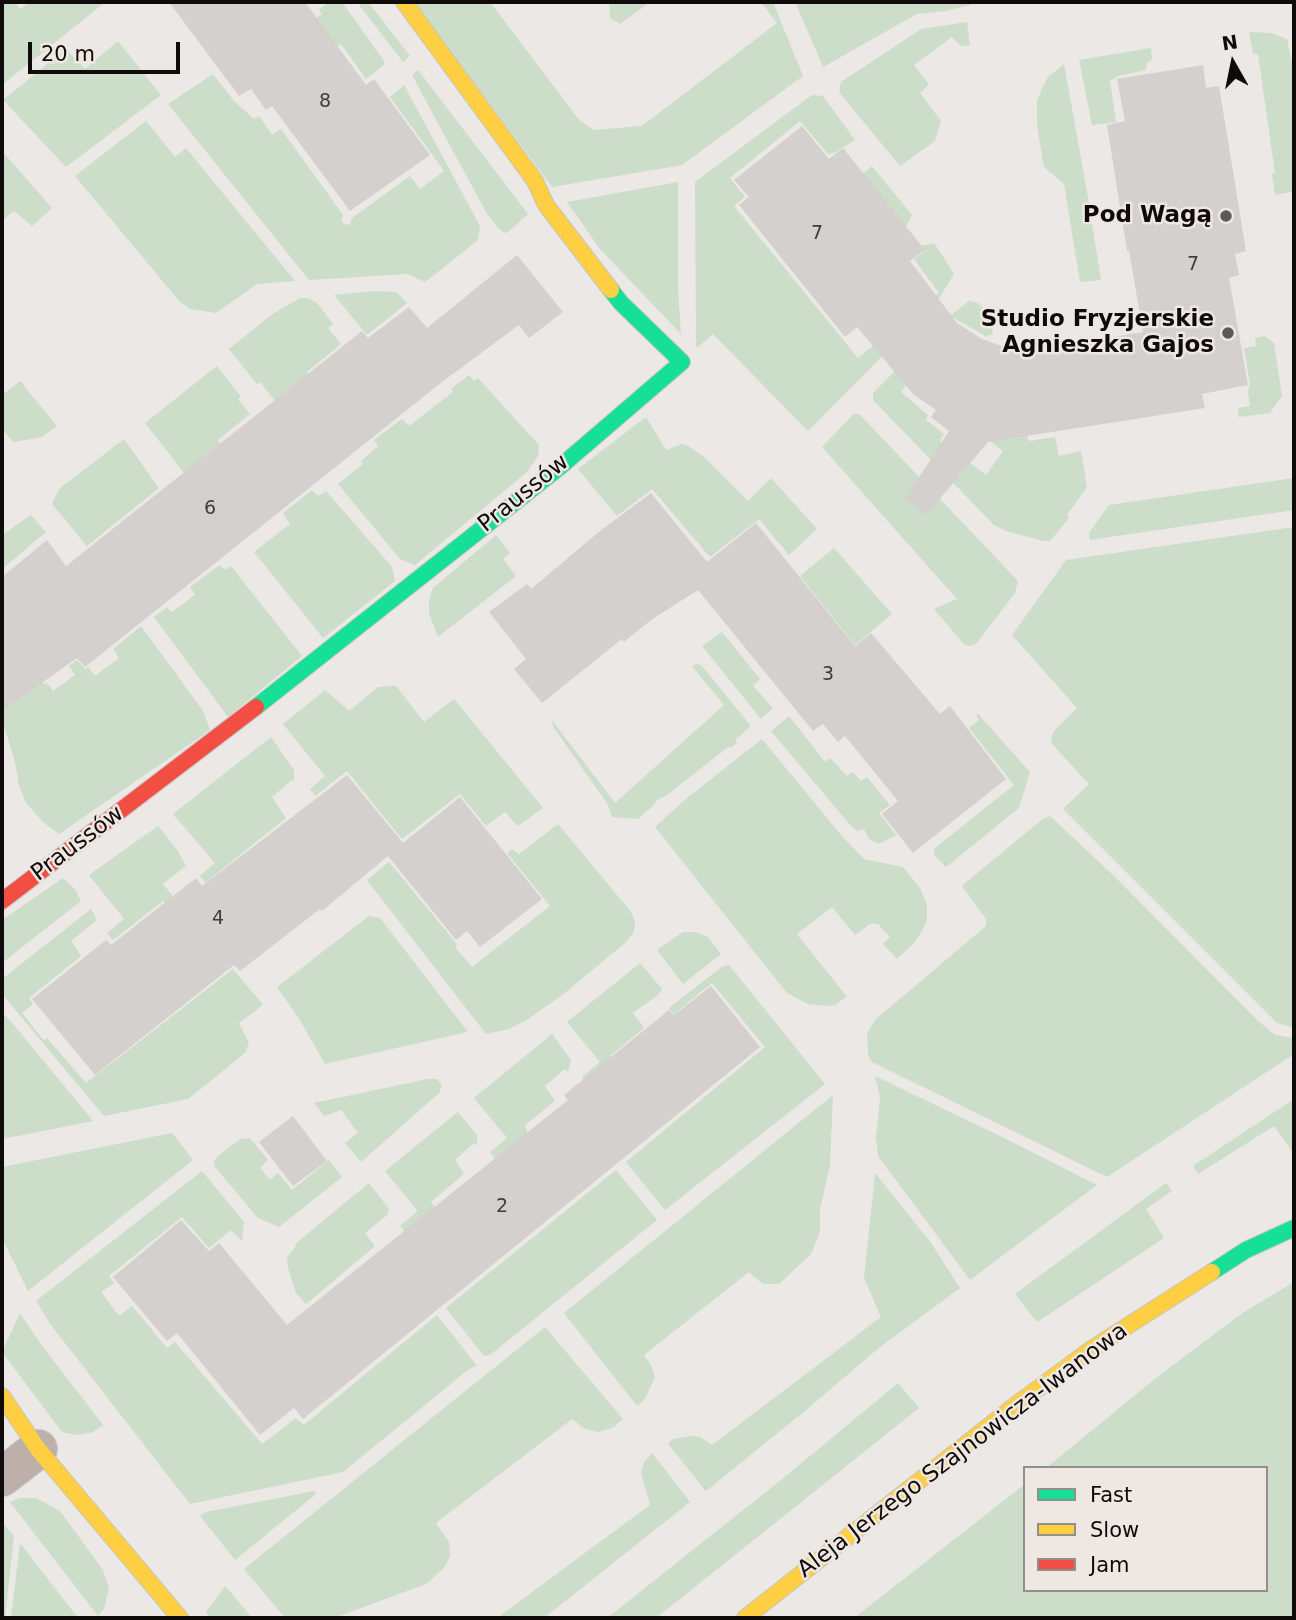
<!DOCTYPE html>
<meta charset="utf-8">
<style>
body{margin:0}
#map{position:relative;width:1296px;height:1620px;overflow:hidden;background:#ebe8e5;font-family:"DejaVu Sans",sans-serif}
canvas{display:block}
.frame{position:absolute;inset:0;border:4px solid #0e0b0a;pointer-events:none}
.legend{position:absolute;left:1023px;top:1466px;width:245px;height:126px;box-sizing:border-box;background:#eee7e2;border:2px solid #948f8c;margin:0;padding:9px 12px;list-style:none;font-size:21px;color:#0e0b0a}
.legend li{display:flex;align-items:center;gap:14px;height:35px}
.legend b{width:35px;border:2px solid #948f8c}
.north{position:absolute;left:1198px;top:28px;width:70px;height:70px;-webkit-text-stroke:5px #eee7e2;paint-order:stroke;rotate:351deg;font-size:19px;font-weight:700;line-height:28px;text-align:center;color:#0e0b0a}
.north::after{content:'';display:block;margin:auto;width:24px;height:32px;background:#0e0b0a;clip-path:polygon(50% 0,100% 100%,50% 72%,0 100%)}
.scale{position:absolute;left:28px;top:42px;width:152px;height:32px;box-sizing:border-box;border:4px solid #0e0b0a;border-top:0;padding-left:9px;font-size:21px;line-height:24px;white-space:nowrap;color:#0e0b0a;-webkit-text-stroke:5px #eee7e2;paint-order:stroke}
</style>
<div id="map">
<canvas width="1296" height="1620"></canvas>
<div class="frame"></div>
<ul class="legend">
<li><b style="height:9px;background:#16e098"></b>Fast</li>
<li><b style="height:9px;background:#ffcf43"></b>Slow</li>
<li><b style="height:9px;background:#f24e42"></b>Jam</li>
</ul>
<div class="north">N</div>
<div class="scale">20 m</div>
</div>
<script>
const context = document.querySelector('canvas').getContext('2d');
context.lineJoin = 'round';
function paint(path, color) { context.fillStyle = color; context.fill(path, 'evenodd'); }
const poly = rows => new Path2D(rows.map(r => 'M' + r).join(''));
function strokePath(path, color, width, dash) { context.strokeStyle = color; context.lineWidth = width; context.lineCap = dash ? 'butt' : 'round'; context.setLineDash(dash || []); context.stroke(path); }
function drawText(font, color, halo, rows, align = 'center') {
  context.font = font + ' "DejaVu Sans",sans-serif'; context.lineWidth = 5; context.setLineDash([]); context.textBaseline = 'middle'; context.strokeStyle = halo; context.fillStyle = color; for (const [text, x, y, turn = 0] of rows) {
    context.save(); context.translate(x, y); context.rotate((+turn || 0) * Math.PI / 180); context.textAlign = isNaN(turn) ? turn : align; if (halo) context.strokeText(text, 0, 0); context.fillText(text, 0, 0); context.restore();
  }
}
const green = poly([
 [2,2,15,2,20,9,30,2,102,2,103,4,2,85],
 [329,2,342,2,384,61,385,64,366,79,341,44,328,53,307,25,322,14,319,9],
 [357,2,368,2,410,56,403,62],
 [413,2,490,2,580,121,594,130,642,126,777,23,761,2,773,2,803,76,682,165,552,187],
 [609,2,650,2,620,24,610,18],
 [795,2,981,2,946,11,917,14,823,67],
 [967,22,970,45,961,46,952,37,914,65,929,85,920,93,941,121,935,141,900,166,839,92,841,82,921,29],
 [1249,32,1271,33,1287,39,1294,72,1294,191,1275,195,1272,174,1275,173,1258,54,1253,54],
 [118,41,161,95,66,167,3,100,66,49,85,69],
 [1151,48,1152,59,1147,63,1146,70,1118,76,1110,81,1116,122,1092,125,1079,60],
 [1064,64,1087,192,1101,280,1080,282,1064,184,1044,167,1037,126,1037,101,1042,88,1048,77],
 [418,70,528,214,508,232,505,233,499,229,487,214,412,75],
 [213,74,234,101,254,119,259,116,272,135,281,129,343,215,341,221,346,225,350,224,352,218,410,176,420,189,444,171,390,97,404,85,480,226,478,240,425,282,407,274,309,280,168,104],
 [812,95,823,96,855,140,834,153,828,154,800,121,730,178,745,197,734,206,858,358,939,293,914,259,925,251,922,245,935,244,954,274,938,300,808,431,713,334,697,348,696,345,695,182],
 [146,121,175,157,186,148,295,281,257,284,216,313,190,309,180,302,75,176],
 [2,151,52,208,32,226,14,211,2,221],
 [872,166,912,215,906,226,904,228,845,189],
 [678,182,678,290,681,334,600,249,567,202],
 [372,291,396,292,407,303,367,335,334,295],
 [300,298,308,298,317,303,333,324,328,328,341,344,307,372,312,380,279,406,260,382,257,384,229,349,271,315],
 [969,301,978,303,990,315,993,335,989,335,987,337,952,317,901,392,928,415,926,420,944,434,940,441,986,475,1003,451,991,442,1003,428,1024,423,1029,441,1055,437,1059,456,1081,451,1087,487,1067,515,1069,518,1050,541,1043,541,1006,531,994,525,873,400,873,393,950,316],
 [1265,336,1274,343,1282,396,1270,413,1239,417,1238,408,1250,406,1248,392,1250,384,1244,348,1256,346,1255,338],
 [217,366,241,397,238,399,250,414,218,440,224,449,188,478,145,423],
 [469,375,474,381,478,378,539,445,538,456,527,472,415,565,400,559,338,484,363,464,361,461,378,446,374,440,402,419,409,426,453,392,451,389],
 [20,381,57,426,42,437,13,442,2,428,2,395],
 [854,414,859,414,864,419,1018,581,1015,593,976,644,969,646,964,644,934,609,957,599,822,447],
 [646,417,666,450,682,444,688,446,703,456,748,501,771,478,817,529,789,555,759,519,710,557,652,489,617,516,578,469],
 [124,439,159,488,87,546,52,504,59,489],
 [1294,478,1294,510,1090,540,1089,533,1109,505],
 [312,490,318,496,326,491,392,567,395,581,323,638,254,552,290,524,283,513],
 [31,515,46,532,2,569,2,535],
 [1294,527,1294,1028,1277,1023,1063,809,1089,784,1052,744,1051,738,1054,731,1077,708,1012,635,1066,560],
 [496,535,510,553,503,559,516,576,438,637,429,613,429,599,433,588],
 [834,548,892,614,855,645,800,576],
 [220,565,225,570,231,566,302,656,228,717,154,617,167,607,172,612,195,595,190,587],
 [141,626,203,711,210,730,59,834,44,823,26,803,19,785,15,762,5,729,2,729,2,634,44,684,47,683,53,691,75,675,69,666,77,660,85,669,88,667,95,676,119,658,113,649],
 [722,632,760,679,753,686,773,708,761,719,702,646],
 [696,664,701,665,751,726,735,740,737,743,730,748,728,747,667,795,656,801,654,805,638,819,612,817,607,803,554,728,551,719,615,803,724,705,692,666],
 [396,686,424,722,454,699,543,808,518,826,505,812,486,826,460,794,402,839,347,771,315,796,310,789,325,776,283,724,325,690,349,711,378,687],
 [978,714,1030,772,1019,808,946,867,934,855,934,849,1014,785,969,728,979,720,976,716],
 [789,716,825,762,830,758,847,776,853,772,861,781,867,777,890,805,879,813,896,835,879,844,869,839,864,829,858,831,852,827,771,731],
 [271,737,294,770,294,782,292,780,272,797,286,818,205,883,200,876,215,863,173,814],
 [762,739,840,834,864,859,903,867,920,888,927,905,927,920,923,929,914,943,897,959,883,944,890,937,878,924,870,924,855,935,832,907,797,934,847,997,834,1005,825,1006,808,1004,787,993,655,827,687,798],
 [1050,816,1113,875,1257,1020,1275,1035,1294,1038,1294,1054,1107,1177,872,1062,868,1055,867,1033,876,1019,986,926,986,919,962,886,964,884,1044,818],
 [558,824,631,912,635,921,634,932,625,943,561,996,525,1021,509,1029,486,1034,367,880,389,862,457,944,455,947,472,967,550,906,507,853,512,849,519,854],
 [158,826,178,851,186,866,163,884,174,898,166,903,163,901,113,940,107,933,124,919,89,875],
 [63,878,76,890,81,901,2,963,2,920],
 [91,909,95,916,96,921,71,941,81,956,29,998,33,1004,22,1013,44,1041,47,1038,86,1083,233,969,263,1005,239,1023,249,1043,245,1053,188,1099,104,1116,2,994,2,979],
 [369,916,380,918,468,1032,325,1064,298,1017,277,987],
 [683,932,695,932,708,937,721,954,683,984,657,950],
 [640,963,662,989,658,995,633,1013,644,1028,610,1056,616,1063,588,1085,582,1077,600,1062,567,1022],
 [729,965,825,1084,665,1210,626,1162,765,1047,712,983,674,1014,669,1008,723,966],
 [2,1012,14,1025,93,1121,2,1139],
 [552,1034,571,1060,568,1072,565,1069,545,1086,555,1101,525,1125,528,1135,496,1160,490,1152,507,1138,474,1098],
 [875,1076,1002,1137,1097,1185,970,1280,878,1156,876,1138,880,1097],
 [428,1079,437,1079,439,1082,442,1086,439,1093,361,1162,345,1143,358,1133,341,1110,324,1116,314,1103],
 [833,1095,830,1165,820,1209,820,1231,811,1254,779,1284,763,1284,749,1272,644,1355,651,1365,655,1377,645,1399,637,1406,564,1313],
 [1294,1099,1294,1154,1274,1126,1198,1174,1193,1166],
 [458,1112,477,1135,477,1146,474,1143,455,1160,464,1174,431,1202,437,1210,407,1234,400,1226,418,1211,385,1171],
 [172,1133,193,1160,28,1291,2,1238,2,1167],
 [250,1138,268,1160,260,1168,270,1180,278,1173,292,1190,329,1160,342,1177,279,1227,258,1218,215,1167,214,1162,218,1156,232,1145,241,1139],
 [616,1170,657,1220,490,1355,484,1356,446,1308],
 [202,1171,244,1222,242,1241,231,1230,209,1248,182,1217,109,1276,114,1283,101,1292,119,1316,132,1306,167,1348,175,1342,262,1444,296,1418,304,1425,437,1315,477,1366,469,1369,343,1472,190,1504,51,1325,36,1301],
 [875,1173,931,1243,960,1288,880,1347,806,1410,706,1491,668,1444,673,1439,690,1436,700,1437,712,1445,881,1317,864,1278],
 [369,1183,389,1209,387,1215,365,1233,375,1246,306,1304,296,1293,288,1268,287,1257,296,1246,295,1244],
 [1166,1183,1172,1191,1146,1209,1164,1238,1037,1322,1015,1294],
 [1294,1282,1294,1618,854,1618,1025,1484,1025,1590,1266,1590,1266,1468,1046,1468,1161,1374,1241,1314],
 [20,1313,40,1343,103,1425,93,1432,78,1435,62,1432,2,1352],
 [545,1327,623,1419,614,1427,599,1432,585,1429,572,1419,436,1523,449,1542,450,1556,444,1568,426,1584,334,1618,285,1618,244,1569],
 [898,1383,919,1408,656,1618,607,1618,781,1480],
 [652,1453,690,1502,544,1618,497,1618,650,1505,641,1472,644,1462],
 [314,1491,316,1494,235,1560,200,1516,206,1512],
 [20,1498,36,1498,60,1511,103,1570,109,1588,104,1609,98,1616,10,1502],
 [2,1522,14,1536,5,1618,2,1618],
 [20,1543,78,1618,11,1618],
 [225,1586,238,1601,252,1618,211,1618,206,1612]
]);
const building = poly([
 [169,2,305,2,366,85,374,79,430,155,350,211,272,106,266,110,251,89,239,96],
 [1203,65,1206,88,1219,86,1246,251,1235,254,1239,275,1229,278,1248,385,1202,394,1205,408,988,442,926,515,905,499,949,431,931,417,936,410,914,395,857,327,845,337,739,205,749,197,734,180,802,126,829,159,843,148,925,250,910,261,957,323,980,338,1012,350,1065,340,1066,345,1143,332,1129,251,1127,251,1107,125,1125,121,1117,79],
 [517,255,563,312,529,338,519,325,442,382,85,667,77,658,2,711,2,577,47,540,66,566,362,331,368,338,409,307,427,328],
 [651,493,707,562,756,523,855,646,871,633,940,714,950,706,1006,779,913,853,882,814,898,801,845,736,838,742,823,724,813,731,698,590,651,620,624,642,622,639,542,703,514,669,526,659,489,612,527,584,531,589,600,531],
 [347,775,403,843,460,797,542,899,480,947,467,931,456,940,388,856,322,911,320,909,240,971,234,965,95,1075,32,999,106,940,111,945,196,878,202,886],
 [711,986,760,1047,303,1419,294,1408,260,1435,177,1333,167,1341,113,1277,181,1220,209,1251,219,1243,287,1325,568,1100,564,1095,669,1010,674,1015],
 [293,1116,327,1161,293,1186,259,1142]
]);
const street = poly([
 [2,1477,38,1449]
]);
const fast = poly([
 [256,707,561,466,682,362,621,303,611,290],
 [1212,1272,1246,1250,1294,1228]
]);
const slow = poly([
 [404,2,535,181,546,205,611,290],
 [2,1396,38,1449,180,1618],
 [745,1618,1013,1407,1093,1348,1212,1272]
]);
const jam = poly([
 [2,901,256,707]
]);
const markers = [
 [1226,216,7,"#5b5857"],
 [1228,333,7,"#5b5857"]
];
const numberNames = [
 ["8",325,102],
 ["7",817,234],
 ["7",1193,265],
 ["6",210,509],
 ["3",828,675],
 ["4",218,919],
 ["2",502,1207]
];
const poiNames = [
 ["Pod Wagą",1212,216],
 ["Studio Fryzjerskie",1214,320],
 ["Agnieszka Gajos",1214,346]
];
const streetNames = [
 ["Praussów",524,494,-39],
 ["Praussów",78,844,-37],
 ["Aleja Jerzego Szajnowicza-Iwanowa",963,1451,-37]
];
paint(green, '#ccddc9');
paint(building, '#d3d0ce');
strokePath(street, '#c7c5c3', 40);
strokePath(fast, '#c7c5c3', 18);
strokePath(slow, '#c7c5c3', 18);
strokePath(jam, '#c7c5c3', 18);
strokePath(street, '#bdb0ab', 38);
strokePath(fast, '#16e098', 16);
strokePath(slow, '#ffcf43', 16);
strokePath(jam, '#f24e42', 16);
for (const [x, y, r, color] of markers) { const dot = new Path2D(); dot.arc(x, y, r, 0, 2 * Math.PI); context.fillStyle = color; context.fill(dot); strokePath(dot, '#eee7e2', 2.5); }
drawText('19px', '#3f3c3b', null, numberNames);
drawText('bold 23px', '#0e0b0a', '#eee7e2', poiNames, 'right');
drawText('23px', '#0e0b0a', '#eee7e2', streetNames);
</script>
